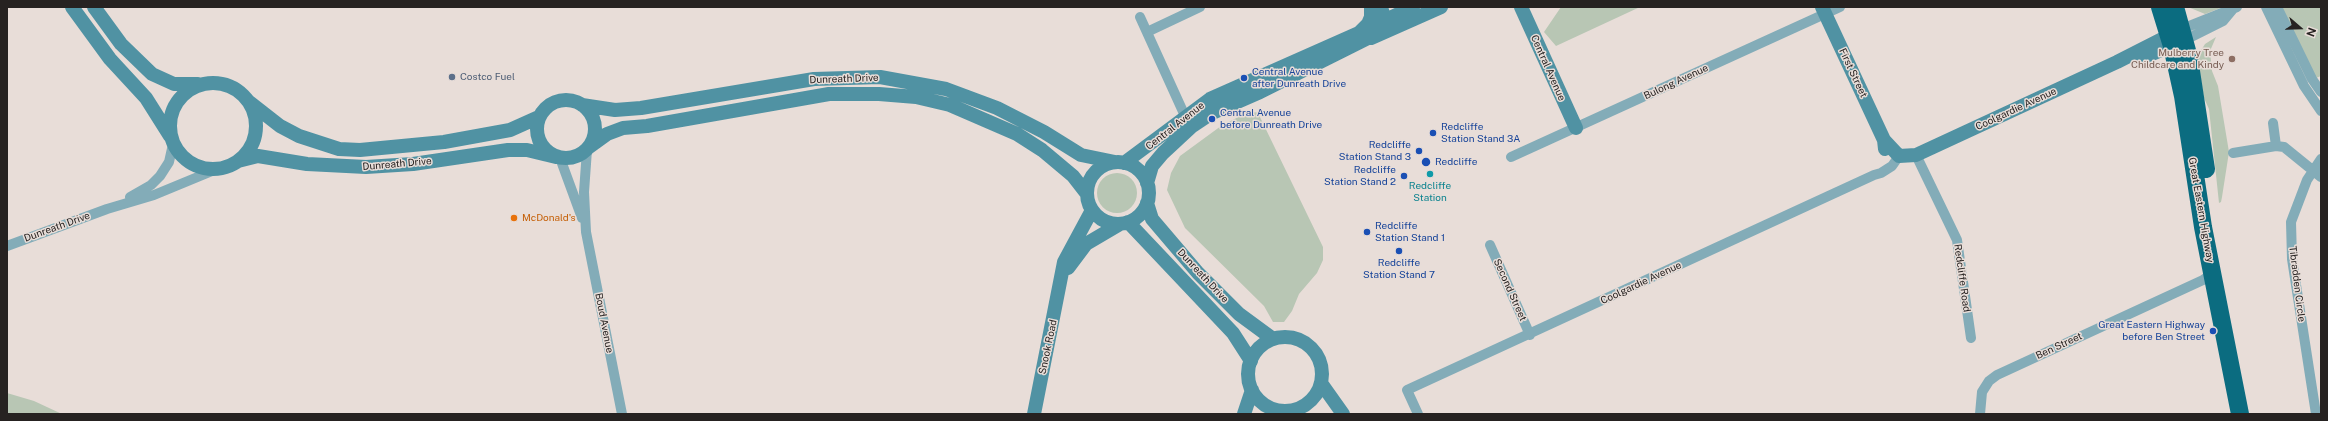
<!DOCTYPE html>
<style>
body{margin:0}
#map{position:relative;width:2328px;height:421px;overflow:hidden;background:#e8ddd8;font-family:"Public Sans",sans-serif}
canvas{display:block}
.frame{position:absolute;inset:0;border:8px solid #262221;pointer-events:none}
.north{position:absolute;left:2280px;top:8px;width:40px;height:40px;-webkit-text-stroke:3px #e8ddd8;paint-order:stroke;rotate:110deg;font-size:11px;font-weight:700;line-height:16px;text-align:center;color:#262221}
.north::after{content:'';display:block;margin:auto;width:14px;height:18px;background:#262221;clip-path:polygon(50% 0,100% 100%,50% 72%,0 100%)}
</style>
<div id="map">
<canvas width="2328" height="421"></canvas>
<div class="frame"></div>
<div class="north">N</div>
</div>
<script>
const context = document.querySelector('canvas').getContext('2d');
context.lineJoin = 'round';
function paint(path, color) { context.fillStyle = color; context.fill(path, 'evenodd'); }
const poly = rows => new Path2D(rows.map(r => 'M' + r).join(''));
function strokePath(path, color, width, dash) { context.strokeStyle = color; context.lineWidth = width; context.lineCap = dash ? 'butt' : 'round'; context.setLineDash(dash || []); context.stroke(path); }
function drawText(font, color, halo, rows, align = 'center') {
  context.font = font + ' "Public Sans",sans-serif'; context.lineWidth = 3; context.setLineDash([]); context.textBaseline = 'middle'; context.strokeStyle = halo; context.fillStyle = color; for (const [text, x, y, turn = 0] of rows) {
    context.save(); context.translate(x, y); context.rotate((+turn || 0) * Math.PI / 180); context.textAlign = isNaN(turn) ? turn : align; if (halo) context.strokeText(text, 0, 0); context.fillText(text, 0, 0); context.restore();
  }
}
const green = poly([
 [1561,7,1640,7,1556,46,1544,32],
 [2188,7,2223,7,2205,14],
 [2281,7,2321,7,2321,76,2316,78],
 [2216,37,2210,51,2212,71,2218,86,2229,152,2222,197,2221,202,2219,203,2209,109,2204,98,2197,57,2205,44],
 [1250,111,1258,113,1323,247,1323,260,1317,273,1299,294,1292,311,1284,322,1273,322,1264,306,1185,228,1167,190,1171,173,1180,156,1221,126],
 '1097 193a20 20 0 1 1 40 0a20 20 0 1 1-40 0Z',
 [7,393,34,401,62,414,7,414]
]);
const street = poly([
 [2266,7,2304,86,2321,111],
 [2277,7,2312,79,2321,92],
 [1140,17,1185,116],
 [2182,29,2237,7],
 [1147,32,1200,7],
 [2185,40,2223,21,2233,9],
 [2273,123,2276,146],
 [587,150,584,192,586,232,622,414],
 [2233,153,2276,146,2284,147,2321,177],
 [1916,155,1957,240,1971,338],
 [1511,157,1840,7],
 [560,158,582,218],
 [130,197,151,185,160,176,169,162,173,144],
 [1490,245,1530,335],
 [7,246,107,209,154,195,217,169],
 [1418,414,1407,390,1874,175,1881,173,1892,166,1899,156],
 [1980,414,1982,392,1989,381,1997,375,2203,280,2214,272],
 [2316,414,2292,259,2291,222,2307,180,2321,159]
]);
const secondary = poly([
 [72,7,110,59,146,98,170,136],
 [94,7,121,44,152,74,174,84,198,84],
 [1521,7,1576,128],
 [1822,7,1884,140,1885,149],
 [1375,25,1413,7],
 [1371,38,1441,7],
 [2140,59,2180,42],
 '170 126a43 43 0 1 1 86 0a43 43 0 1 1-86 0Z',
 '537 129a29 29 0 1 1 58 0a29 29 0 1 1-58 0Z',
 [248,101,280,126,299,136,339,149,360,150,444,142,510,130,539,117],
 [582,105,615,110,641,108,814,79,880,77,946,89,997,108,1044,132,1081,155,1115,162],
 [1884,140,1899,156,1916,155,2117,62,2176,32],
 [589,147,607,134,623,128,647,126,829,94,879,94,916,97,950,105,1017,134,1042,150,1073,176,1087,194],
 [238,161,258,156,307,164,366,167,413,164,508,150,527,150,556,157],
 '1087 193a31 31 0 1 1 62 0a31 31 0 1 1-62 0Z',
 [1124,163,1210,99,1359,33,1368,24,1371,17,1371,7],
 [1147,183,1152,166,1163,153,1191,127,1212,113,1260,92,1372,36,1382,22,1383,14,1381,7],
 [1147,203,1152,219,1198,273,1239,314,1273,339],
 [1128,222,1233,333,1251,361],
 [1068,268,1086,244,1120,224],
 '1248 374a37 37 0 1 1 74 0a37 37 0 1 1-74 0Z',
 [1321,383,1343,414],
 [1034,414,1064,262,1092,210],
 [1244,414,1252,390]
]);
const highway = poly([
 [2160,7,2172,46,2183,96,2203,227,2240,414],
 [2175,7,2189,58,2206,169]
]);
const markers = [
 [2232,59,4,"#8d6e63"],
 [452,77,4,"#5c6f8a"],
 [1244,78,4,"#1a4fb4"],
 [1212,119,4,"#1a4fb4"],
 [1433,133,4,"#1a4fb4"],
 [1419,151,4,"#1a4fb4"],
 [1426,162,5,"#1a4fb4"],
 [1430,174,4,"#0f9aa8"],
 [1404,176,4,"#1a4fb4"],
 [514,218,4,"#e8710a"],
 [1367,232,4,"#1a4fb4"],
 [1399,251,4,"#1a4fb4"],
 [2213,331,4,"#1a4fb4"]
];
const educationNames = [
 ["Mulberry Tree",2224,53],
 ["Childcare and Kindy",2224,65]
];
const streetNames = [
 ["Central Avenue",1548,68,66],
 ["First Street",1853,73,65],
 ["Dunreath Drive",844,79,-2],
 ["Bulong Avenue",1676,82,-25],
 ["Coolgardie Avenue",2016,109,-25],
 ["Central Avenue",1175,126,-38],
 ["Dunreath Drive",397,164,-5],
 ["Great Eastern Highway",2201,210,80],
 ["Dunreath Drive",57,227,-20],
 ["Dunreath Drive",1203,276,47],
 ["Redcliffe Road",1962,278,82],
 ["Coolgardie Avenue",1641,283,-25],
 ["Tibradden Circle",2297,284,83],
 ["Second Street",1510,290,66],
 ["Boud Avenue",604,323,79],
 ["Ben Street",2059,346,-25],
 ["Snook Road",1048,347,-78]
];
const transitNames = [
 ["Central Avenue",1252,72],
 ["after Dunreath Drive",1252,84],
 ["Central Avenue",1220,113],
 ["before Dunreath Drive",1220,125],
 ["Redcliffe",1441,127],
 ["Station Stand 3A",1441,139],
 ["Redcliffe",1411,145,"right"],
 ["Station Stand 3",1411,157,"right"],
 ["Redcliffe",1435,162],
 ["Redcliffe",1396,170,"right"],
 ["Station Stand 2",1396,182,"right"],
 ["Redcliffe",1375,226],
 ["Station Stand 1",1375,238],
 ["Redcliffe",1399,263,"center"],
 ["Station Stand 7",1399,275,"center"],
 ["Great Eastern Highway",2205,325,"right"],
 ["before Ben Street",2205,337,"right"]
];
const serviceNames = [
 ["Costco Fuel",460,77]
];
const cultureNames = [
 ["Redcliffe",1430,186],
 ["Station",1430,198]
];
const foodNames = [
 ["McDonald's",522,218]
];
paint(green, '#b8c6b4');
strokePath(street, '#83acb8', 10);
strokePath(secondary, '#5092a3', 14);
strokePath(highway, '#0b6c80', 18);
for (const [x, y, r, color] of markers) { const dot = new Path2D(); dot.arc(x, y, r, 0, 2 * Math.PI); context.fillStyle = color; context.fill(dot); strokePath(dot, '#e8ddd8', 1.5); }
drawText('10px', '#785e54', '#e8ddd8', educationNames, 'right');
drawText('10px', '#262221', '#e8ddd8', streetNames);
drawText('10px', '#164399', '#e8ddd8', transitNames, 'left');
drawText('10px', '#4e5e75', '#e8ddd8', serviceNames, 'left');
drawText('10px', '#0d838f', '#e8ddd8', cultureNames);
drawText('10px', '#c56008', '#e8ddd8', foodNames, 'left');
</script>
